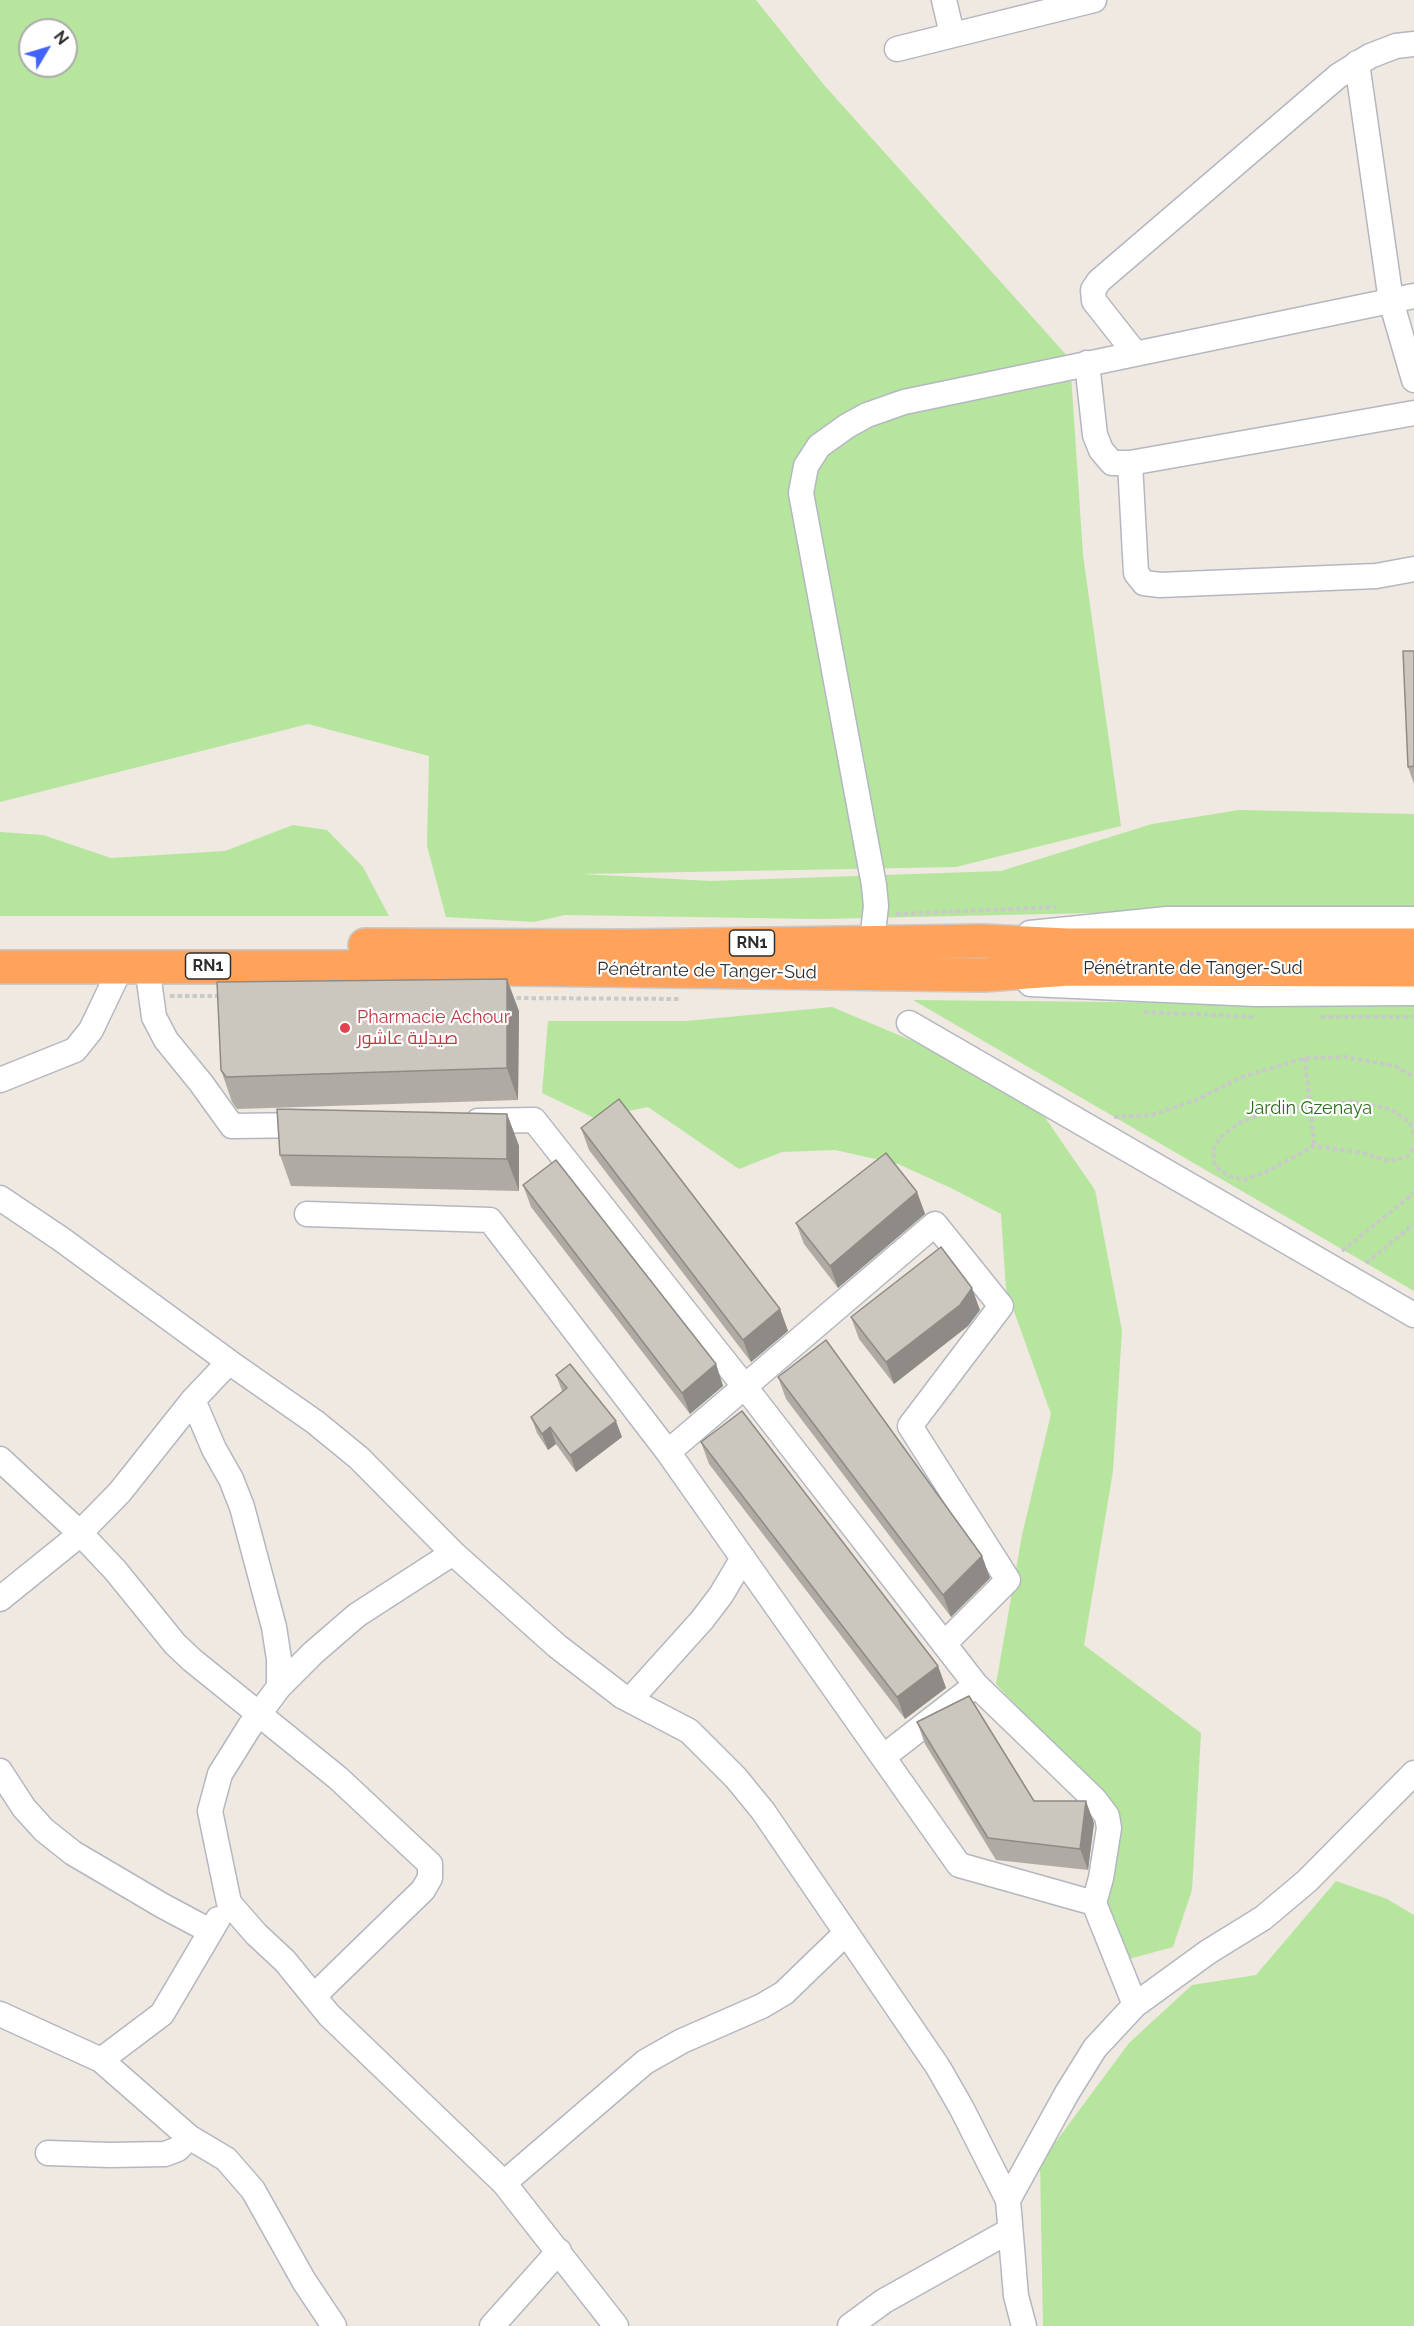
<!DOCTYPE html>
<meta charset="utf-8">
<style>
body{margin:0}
#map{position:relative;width:1414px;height:2326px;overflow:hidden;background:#efe9e1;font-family:Raleway,sans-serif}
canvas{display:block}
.north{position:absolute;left:18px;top:18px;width:60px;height:60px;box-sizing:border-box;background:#fff;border:2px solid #ababab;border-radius:50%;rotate:52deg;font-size:16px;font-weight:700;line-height:24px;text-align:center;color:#2e2e2e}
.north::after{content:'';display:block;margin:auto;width:21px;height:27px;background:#4264fb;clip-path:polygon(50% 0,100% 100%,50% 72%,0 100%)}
</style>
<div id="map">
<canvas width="1414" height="2326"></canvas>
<div class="north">N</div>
</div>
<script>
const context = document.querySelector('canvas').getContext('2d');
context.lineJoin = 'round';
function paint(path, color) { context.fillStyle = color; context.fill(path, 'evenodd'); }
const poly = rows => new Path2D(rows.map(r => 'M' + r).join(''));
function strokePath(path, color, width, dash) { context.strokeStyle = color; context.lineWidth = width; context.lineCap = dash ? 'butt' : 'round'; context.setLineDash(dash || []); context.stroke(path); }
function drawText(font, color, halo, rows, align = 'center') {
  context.font = font + ' Raleway,Cairo,sans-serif'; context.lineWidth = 4.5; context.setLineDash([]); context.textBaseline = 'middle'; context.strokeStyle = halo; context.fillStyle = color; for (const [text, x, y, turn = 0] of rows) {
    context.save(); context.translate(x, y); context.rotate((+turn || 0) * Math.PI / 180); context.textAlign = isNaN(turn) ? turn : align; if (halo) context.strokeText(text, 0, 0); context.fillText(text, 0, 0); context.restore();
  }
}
const green = poly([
 [0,0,756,0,824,85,1070,359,1083,555,1121,826,956,867,581,874,711,881,1001,871,1152,824,1239,810,1414,814,1414,906,819,919,565,915,534,922,446,917,427,846,429,756,308,724,0,802],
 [30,30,66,30,66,66,30,66],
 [293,825,327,830,363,867,389,916,0,916,0,832,43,835,111,858,225,851],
 [913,1000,1414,1005,1414,1291],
 [832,1007,920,1044,1013,1071,1095,1190,1122,1331,1113,1471,1084,1645,1201,1733,1192,1890,1173,1947,1114,1963,1107,1899,1118,1813,996,1684,1022,1535,1051,1414,1006,1289,1001,1214,951,1188,898,1164,835,1150,782,1152,739,1169,648,1107,594,1118,542,1093,548,1021,687,1021],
 [1336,1881,1387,1899,1414,1915,1414,2326,1043,2326,1040,2163,1129,2043,1192,1985,1256,1975]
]);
const path = poly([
 [896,914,1056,907],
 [170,996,222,996],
 [509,998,681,999],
 [1144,1012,1256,1017],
 [1321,1017,1414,1017],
 [1305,1058,1314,1146],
 [1114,1117,1152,1115,1196,1100,1242,1077,1305,1058,1346,1057,1395,1066,1414,1077],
 [1414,1134,1410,1122,1390,1109,1351,1101,1273,1110,1241,1122,1222,1136,1213,1150,1215,1166,1229,1176,1244,1180,1266,1172,1314,1146,1364,1153,1389,1161,1407,1157,1414,1146],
 [1342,1251,1414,1193],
 [1366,1263,1414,1224]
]);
const minor = poly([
 [944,0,952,34],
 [897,49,1094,0],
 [1357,63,1391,301,1414,380],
 [1135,353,1094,301,1093,290,1099,281,1338,76,1370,56,1396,46,1414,44],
 [1087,363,1095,435,1101,450,1112,463,1130,463,1414,413],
 [1130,463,1136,573,1144,583,1160,585,1376,576,1414,569],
 [1030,933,1167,919,1414,919],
 [872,941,876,906,874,885,801,493,806,466,819,446,847,426,867,415,904,402,1414,296],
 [147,966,154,1017,166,1040,201,1083,232,1126,311,1125],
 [1030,984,1256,994,1414,993],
 [909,1023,1414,1315],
 [0,1080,75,1050,91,1030,121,967],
 [478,1121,534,1120,745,1387,976,1685,883,1757],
 [0,1198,61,1239,229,1362,315,1422,359,1458,453,1553,557,1646,622,1696,689,1731,736,1778,763,1811,938,2067,962,2109,1008,2200,1016,2296,1024,2326],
 [307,1214,490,1220,668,1452,959,1865,1094,1903,1135,2005],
 [193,1400,214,1449,231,1479,242,1507,274,1627,279,1659,279,1687,250,1726,220,1774,210,1811,229,1903,256,1934,285,1961,329,2015,504,2183,616,2326],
 [668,1452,935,1224,1001,1306,910,1426,1008,1580,944,1644],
 [0,1459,80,1533,115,1570,175,1644,192,1660,338,1778,430,1864,430,1878,423,1890,314,1996],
 [0,1599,73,1540,120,1492,193,1400,229,1362],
 [976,1685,1095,1800,1107,1816,1109,1828,1101,1878,1094,1903],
 [279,1687,313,1653,357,1615,453,1553],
 [630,1700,702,1620,721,1595,743,1558],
 [0,1771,24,1808,44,1830,73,1853,163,1906,210,1931],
 [0,2014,101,2060,189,2137,226,2159,253,2190,304,2281,334,2326],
 [101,2060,162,2014,218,1919],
 [48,2153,110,2155,165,2154,178,2149,189,2137],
 [504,2183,645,2062,682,2041,762,2006,784,1993,846,1933],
 [1008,2200,1067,2093,1095,2048,1135,2005,1208,1952,1263,1918,1307,1881,1414,1773],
 [492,2326,559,2251],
 [850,2326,884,2301,1009,2231]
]);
const highway = poly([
 [365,945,626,946,983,941,1067,945,1414,945],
 [0,967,357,967,984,975,1069,969,1414,970]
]);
const wall = poly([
 [1414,651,1414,784,1408,767],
 [519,1011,518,1100,237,1109,232,1102,221,1070],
 [507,1114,519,1146,519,1191,291,1186,280,1155],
 [581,1128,780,1309,788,1331,751,1362,589,1150],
 [523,1185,716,1364,723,1386,690,1414,531,1207],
 [917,1192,925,1214,838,1288,804,1244,796,1223],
 [980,1310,968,1326,894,1384,859,1339,851,1317],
 [556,1375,622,1437,576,1472,556,1444,548,1450,537,1433,531,1417,562,1391],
 [778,1377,982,1556,990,1578,951,1617,786,1399],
 [701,1442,938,1666,946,1688,905,1719,709,1464],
 [917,1722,1034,1801,1094,1823,1088,1870,996,1860,925,1744]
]);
const shadedWall = poly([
 [507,979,519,1011,518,1100,507,1068],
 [507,1114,519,1146,519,1191,507,1159],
 [917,1192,925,1214,838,1288,830,1266],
 [972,1288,980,1310,968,1326,894,1384,886,1362],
 [780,1309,788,1331,751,1362,743,1340],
 [716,1364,723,1386,690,1414,682,1393],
 [616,1421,622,1437,576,1472,570,1455],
 [550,1427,556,1444,548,1450,542,1434],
 [982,1556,990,1578,951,1617,943,1595],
 [938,1666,946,1688,905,1719,897,1697],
 [1086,1801,1094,1823,1088,1870,1080,1849]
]);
const building = poly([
 [1403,651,1414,651,1414,766,1408,767,1403,651],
 [507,979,507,1068,226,1077,221,1070,217,982,507,979],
 [619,1099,780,1309,743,1340,581,1128,619,1099],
 [277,1109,507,1114,507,1159,280,1155,277,1109],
 [886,1153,917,1192,830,1266,796,1223,886,1153],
 [556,1160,716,1364,682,1393,523,1185,556,1160],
 [941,1247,972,1288,960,1305,886,1362,851,1317,941,1247],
 [826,1340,982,1556,943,1595,778,1377,826,1340],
 [570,1364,616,1421,570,1455,550,1427,542,1434,531,1417,567,1388,556,1375,570,1364],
 [742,1411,938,1666,897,1697,701,1442,742,1411],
 [969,1696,1034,1801,1086,1801,1080,1849,988,1838,917,1722,969,1696]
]);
const markers = [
 [345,1028,6,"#e0444e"]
];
const shields = [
 [752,943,45],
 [208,966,45]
];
const shieldNames = [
 ["RN1",752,943],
 ["RN1",208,966]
];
const streetNames = [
 ["Pénétrante de Tanger-Sud",1193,969],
 ["Pénétrante de Tanger-Sud",707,971,1]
];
const healthNames = [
 ["Pharmacie Achour",357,1018],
 ["صيدلية عاشور",357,1039]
];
const parkNames = [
 ["Jardin Gzenaya",1309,1109]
];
paint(green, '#b6e59e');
strokePath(minor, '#b4b7c1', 27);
strokePath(highway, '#c9c9c9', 36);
strokePath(path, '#c9c9c9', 4, [4.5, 3]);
strokePath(minor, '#fff', 24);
strokePath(highway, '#ffa35c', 33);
paint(wall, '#afaba4');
paint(shadedWall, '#8e8b86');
paint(building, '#cbc7bf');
strokePath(building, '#8e8b86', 1.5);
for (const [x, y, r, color] of markers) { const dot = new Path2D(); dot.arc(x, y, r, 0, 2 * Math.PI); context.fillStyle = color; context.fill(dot); strokePath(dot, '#fff', 2); }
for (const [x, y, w] of shields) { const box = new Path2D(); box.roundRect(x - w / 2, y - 13, w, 26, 4.5); context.fillStyle = '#fff'; context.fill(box); strokePath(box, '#2e2e2e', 1.5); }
drawText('bold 16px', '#2e2e2e', null, shieldNames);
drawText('18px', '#2e2e2e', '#fff', streetNames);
drawText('18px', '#be3a42', '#fff', healthNames, 'left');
drawText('18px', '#2c6e1b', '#fff', parkNames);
</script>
